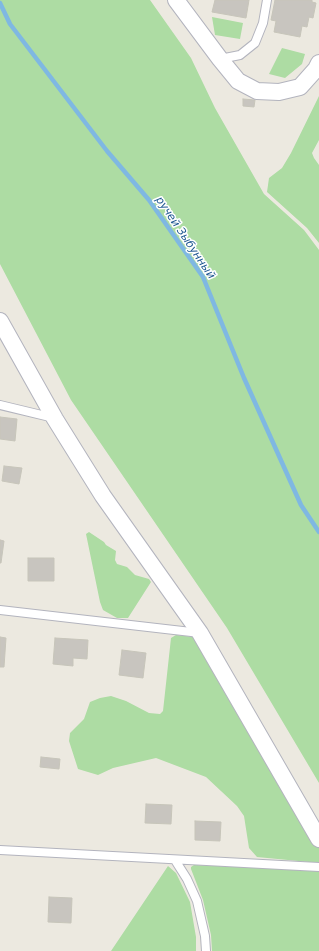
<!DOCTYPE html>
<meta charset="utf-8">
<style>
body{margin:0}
canvas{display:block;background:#ece9e0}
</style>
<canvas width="319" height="951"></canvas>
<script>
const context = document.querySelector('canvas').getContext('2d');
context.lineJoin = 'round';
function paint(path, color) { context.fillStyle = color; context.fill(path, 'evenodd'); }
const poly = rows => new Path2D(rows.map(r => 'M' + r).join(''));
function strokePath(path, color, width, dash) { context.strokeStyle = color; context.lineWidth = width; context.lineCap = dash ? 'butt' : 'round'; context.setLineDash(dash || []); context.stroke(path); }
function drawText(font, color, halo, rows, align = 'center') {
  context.font = font + ' "DejaVu Sans",sans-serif'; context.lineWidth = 3; context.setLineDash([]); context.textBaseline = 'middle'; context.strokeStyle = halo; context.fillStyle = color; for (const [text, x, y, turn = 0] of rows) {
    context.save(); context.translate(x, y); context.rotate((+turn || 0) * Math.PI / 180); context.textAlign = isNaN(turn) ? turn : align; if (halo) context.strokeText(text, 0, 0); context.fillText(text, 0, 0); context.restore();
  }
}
const green = poly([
 [0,0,150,0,191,58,215,108,264,194,304,230,319,250,319,783,227,628,71,400,0,264],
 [212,17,243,23,240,39,215,35],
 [282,48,305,54,302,64,285,78,269,74],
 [319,96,319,140,312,153,314,158,319,165,319,243,307,228,267,192,269,178,282,168,291,153],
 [89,532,104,542,106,545,116,551,115,560,117,564,127,567,135,575,149,579,151,582,128,618,117,618,103,610,100,602,86,534],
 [176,635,194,637,319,847,319,863,257,857,249,848,244,816,237,806,206,777,156,758,113,768,98,775,78,769,69,741,70,733,84,719,90,702,100,698,111,696,126,701,149,713,160,714,163,711,171,638],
 [194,865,319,870,319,951,212,951,211,935,203,900,191,869,191,867],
 [168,866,176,873,190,902,196,937,196,951,111,951]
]);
const stream = poly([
 [0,3,10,24,107,151,149,200,203,277,244,378,301,505,319,532]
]);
const building = poly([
 [215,0,249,0,246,18,212,12,215,0],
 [275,0,312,0,312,2,316,3,313,18,309,17,307,27,302,26,300,37,274,32,276,21,271,20,275,0],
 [243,99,255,100,254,107,243,106,243,99],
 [0,417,17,419,15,441,0,439,0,417],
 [4,466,22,468,19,484,2,481,4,466],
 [0,540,4,541,1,563,0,563,0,540],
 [28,558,54,558,54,581,28,581,28,558],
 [0,637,6,638,4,667,0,667,0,637],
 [55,638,88,640,87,659,73,658,73,666,53,664,55,638],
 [122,650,146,653,143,678,119,675,122,650],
 [41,757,60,759,59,769,40,767,41,757],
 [146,804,172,805,171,824,145,823,146,804],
 [195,821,221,822,220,841,195,840,195,821],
 [49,897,72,898,71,923,48,922,49,897]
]);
const lane = poly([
 [220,59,240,55,255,43,263,23,267,0],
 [0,405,54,418],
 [0,610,200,633],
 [0,850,319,867],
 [175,860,187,879,197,901,205,936,206,951]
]);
const street = poly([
 [176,0,220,59,238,81,257,91,279,92,300,87,316,69,319,63],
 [0,321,55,419,103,496,200,633,319,839]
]);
const waterNames = [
 ["ручей Зыбунный",185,238,56]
];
paint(green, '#addca3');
strokePath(stream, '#7fb8e2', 4.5);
paint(building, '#c8c5bf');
strokePath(building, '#c7c5ba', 1);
strokePath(lane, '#b3b4be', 10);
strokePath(street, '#b3b4be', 18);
strokePath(lane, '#fff', 8);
strokePath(street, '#fff', 16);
drawText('italic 11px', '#1c5690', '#fff', waterNames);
</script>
